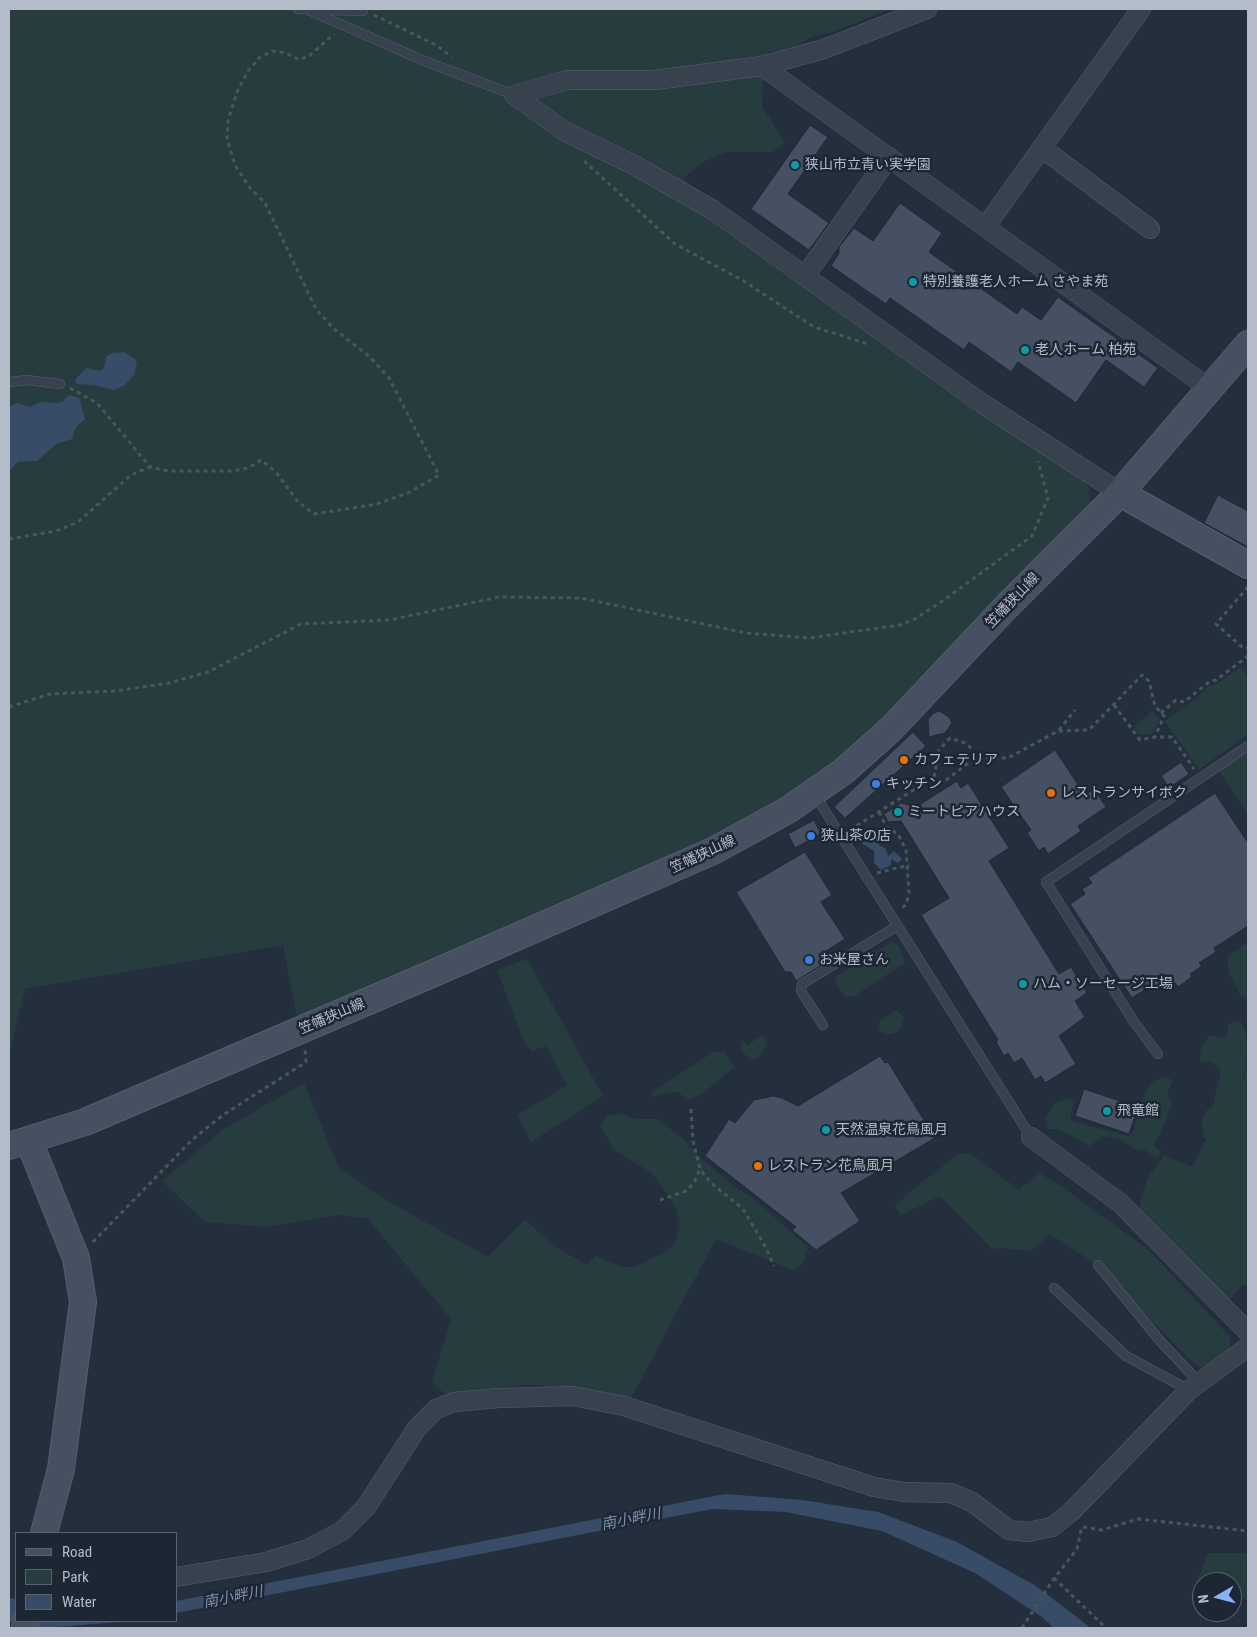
<!DOCTYPE html>
<meta charset="utf-8">
<style>
body{margin:0}
#map{position:relative;width:1257px;height:1637px;overflow:hidden;background:#242f3e;font-family:"Roboto Condensed",sans-serif}
canvas{display:block}
.frame{position:absolute;inset:0;border:10px solid #b4bcc9;pointer-events:none}
.legend{position:absolute;left:15px;top:1532px;width:162px;height:90px;box-sizing:border-box;background:#1d2633;border:1px solid #59626f;margin:0;padding:6px 9px;list-style:none;font-size:15px;color:#b4bcc9}
.legend li{display:flex;align-items:center;gap:10px;height:25px}
.legend b{width:25px;border:1px solid #59626f}
.north{position:absolute;left:1192px;top:1572px;width:50px;height:50px;box-sizing:border-box;background:#1d2633;border:1px solid #59626f;border-radius:50%;rotate:262deg;font-size:14px;font-weight:700;line-height:20px;text-align:center;color:#b4bcc9}
.north::after{content:'';display:block;margin:auto;width:18px;height:22px;background:#8ab4f8;clip-path:polygon(50% 0,100% 100%,50% 72%,0 100%)}
</style>
<div id="map">
<canvas width="1257" height="1637"></canvas>
<div class="frame"></div>
<ul class="legend">
<li><b style="height:6px;background:#465061"></b>Road</li>
<li><b style="height:14px;background:#263c3f"></b>Park</li>
<li><b style="height:14px;background:#394c67"></b>Water</li>
</ul>
<div class="north">N</div>
</div>
<script>
const context = document.querySelector('canvas').getContext('2d');
context.lineJoin = 'round';
function paint(path, color) { context.fillStyle = color; context.fill(path, 'evenodd'); }
const poly = rows => new Path2D(rows.map(r => 'M' + r).join(''));
function strokePath(path, color, width, dash) { context.strokeStyle = color; context.lineWidth = width; context.lineCap = dash ? 'butt' : 'round'; context.setLineDash(dash || []); context.stroke(path); }
function drawText(font, color, halo, rows, align = 'center') {
  context.font = font + ' "Roboto Condensed","Noto Sans JP",sans-serif'; context.lineWidth = 5; context.setLineDash([]); context.textBaseline = 'middle'; context.strokeStyle = halo; context.fillStyle = color; for (const [text, x, y, turn = 0] of rows) {
    context.save(); context.translate(x, y); context.rotate((+turn || 0) * Math.PI / 180); context.textAlign = isNaN(turn) ? turn : align; if (halo) context.strokeText(text, 0, 0); context.fillText(text, 0, 0); context.restore();
  }
}
const green = poly([
 [9,9,890,9,833,32,814,36,794,47,769,52,763,79,762,106,785,143,772,152,727,152,707,160,683,178,701,194,1082,479,1089,487,1090,503,879,725,810,785,748,823,426,968,389,976,368,989,297,1018,283,945,25,989,9,1057],
 [1241,667,1248,677,1248,734,1199,770,1165,721,1197,698,1208,686,1218,683],
 [1152,711,1160,718,1152,734,1139,735,1135,729,1136,725],
 [1248,753,1248,814,1219,771],
 [893,941,900,948,905,963,854,996,845,997,835,982,836,977],
 [1248,942,1248,998,1241,996,1229,973,1227,957],
 [527,959,603,1096,531,1142,518,1115,567,1085,546,1046,532,1051,525,1044,497,970],
 [896,1010,904,1017,900,1029,893,1034,883,1034,879,1029,879,1022],
 [1234,1021,1240,1021,1246,1033,1248,1048,1246,1067,1237,1100,1248,1065,1248,1288,1244,1284,1227,1302,1139,1209,1147,1179,1164,1155,1193,1167,1206,1139,1203,1137,1202,1120,1206,1111,1213,1106,1221,1071,1213,1063,1200,1061,1201,1047,1210,1035,1226,1039,1229,1024],
 [762,1035,765,1038,766,1047,758,1058,750,1060,741,1050,741,1040,748,1045],
 [715,1051,725,1052,734,1067,702,1094,687,1100,677,1091,652,1097,652,1092],
 [1164,1077,1173,1080,1167,1094,1173,1103,1154,1146,1161,1152,1158,1158,1143,1149,1136,1150,1122,1140,1115,1138,1104,1136,1089,1146,1059,1129,1048,1129,1046,1119,1055,1102,1070,1098,1074,1102,1070,1118,1072,1121,1128,1136,1134,1131,1139,1108,1145,1093,1154,1081],
 [304,1083,338,1167,389,1202,488,1257,525,1220,556,1247,587,1265,596,1256,623,1267,635,1267,665,1252,675,1243,679,1224,676,1209,666,1192,652,1173,614,1150,600,1125,607,1116,619,1114,638,1119,658,1119,684,1140,704,1161,739,1190,752,1197,808,1247,803,1263,793,1270,716,1239,631,1398,576,1387,523,1385,445,1394,432,1382,451,1319,368,1219,376,1212,367,1218,337,1215,267,1227,205,1222,162,1181,225,1128],
 [970,1153,1019,1190,1039,1173,1060,1185,1150,1251,1230,1337,1229,1353,1206,1369,1198,1367,1091,1261,1050,1234,1031,1251,1004,1248,992,1249,940,1196,901,1215,895,1206,913,1189,959,1154],
 [1208,1553,1248,1553,1248,1601,1244,1597,1232,1595,1232,1582,1202,1582,1202,1588,1195,1586]
]);
const water = poly([
 [124,352,135,359,137,364,134,374,125,385,114,390,94,385,77,384,75,380,84,370,87,368,99,371,104,368,106,357,112,353],
 [69,395,79,398,85,419,76,427,72,439,56,444,37,461,18,462,9,471,9,407,16,403,30,407,41,402,57,403,62,402],
 [871,829,877,829,879,845,886,849,888,856,894,851,902,859,898,863,891,859,891,865,881,870,874,863,874,851,852,837,855,831,865,835],
 [725,1494,802,1500,878,1512,957,1542,1036,1586,1091,1628,1054,1628,1042,1617,975,1573,882,1531,786,1512,712,1509,176,1613,176,1601],
 [9,1598,16,1599,16,1621,130,1621,45,1628,9,1621]
]);
const building = poly([
 [810,125,828,137,788,194,829,223,809,250,751,209,810,125],
 [900,203,942,233,929,252,1017,314,1022,307,1041,320,1058,297,1158,368,1144,387,1106,360,1076,403,1018,362,1011,372,969,342,964,350,890,298,886,304,831,266,839,253,839,247,854,228,873,241,900,203],
 [1218,495,1248,511,1248,547,1204,523,1218,495],
 [939,711,949,717,952,723,945,733,929,737,928,719,934,713,939,711],
 [913,732,926,746,845,818,834,807,913,732],
 [1055,750,1085,795,1094,789,1106,807,1078,826,1081,831,1048,854,1044,847,1039,851,1027,833,1031,830,1001,787,1055,750],
 [1181,762,1189,774,1169,788,1161,776,1181,762],
 [957,781,961,788,968,783,1009,848,989,861,1059,974,1071,967,1087,993,1075,1001,1085,1017,1059,1036,1076,1064,1045,1083,1041,1076,1035,1080,1022,1058,1014,1063,1008,1053,1004,1056,996,1042,998,1040,921,915,949,898,901,821,888,822,884,814,901,803,916,807,957,781],
 [1215,793,1248,843,1248,926,1214,948,1216,952,1199,963,1202,966,1190,974,1192,977,1178,987,1175,983,1164,991,1160,985,1151,991,1149,987,1132,998,1070,904,1085,894,1082,889,1092,883,1088,878,1215,793],
 [814,820,821,834,795,848,788,834,814,820],
 [805,852,832,895,821,902,845,939,823,953,828,961,796,981,791,972,785,972,736,892,805,852],
 [880,1056,885,1063,888,1062,935,1138,841,1193,860,1221,816,1250,792,1230,796,1227,705,1156,729,1119,735,1123,754,1100,773,1096,782,1098,798,1106,880,1056],
 [1084,1089,1138,1107,1129,1134,1075,1116,1084,1089]
]);
const path = poly([
 [374,15,436,45,452,57],
 [584,161,675,244,742,280,814,327,868,344],
 [70,388,97,403,150,467,168,471,233,471,248,468,261,460,276,472,298,502,314,514,377,504,410,492,439,475,389,378,370,357,333,328,316,309,265,203,250,188,235,165,227,139,228,121,237,92,248,71,259,58,272,51,286,53,298,59,308,57,334,34],
 [9,539,56,531,78,522,131,475,150,467],
 [1248,587,1216,624,1243,648,1248,648],
 [1114,705,1140,740,1155,737,1172,737,1194,769],
 [9,707,50,694,115,691,169,683,208,672,301,624,389,620,499,597,581,598,746,633,809,638,900,625,915,619,941,602,1032,536,1048,498,1038,461],
 [1161,713,1176,700,1184,702,1209,682,1216,680,1248,656],
 [1059,730,1075,710],
 [934,777,939,750,950,738,968,744,976,757],
 [879,812,887,828,898,834,906,850,909,893,906,905,899,909],
 [850,830,934,777,945,781,976,757,1008,758,1058,731,1089,730,1142,675,1149,681,1155,706,1164,716,1155,737],
 [877,873,909,865],
 [691,1109,693,1141,700,1169,710,1182,743,1209,765,1246,774,1266],
 [660,1200,686,1191,694,1183,700,1169],
 [93,1242,193,1139,223,1115,306,1062,305,1049],
 [1083,1527,1102,1530,1138,1519,1248,1531],
 [1054,1578,1106,1628],
 [1022,1628,1053,1580,1077,1549,1082,1526]
]);
const lane = poly([
 [298,9,363,11],
 [306,9,422,60,514,95],
 [9,382,27,380,60,384],
 [815,795,1031,1137],
 [823,1025,801,991,802,984,897,926],
 [1158,1054,1134,1022,1046,882,1248,746],
 [1098,1265,1161,1342,1199,1382],
 [1054,1288,1126,1356,1189,1390]
]);
const street = poly([
 [762,66,1210,389],
 [514,95,564,131,634,165,713,210,983,404,1120,493],
 [514,95,567,80,655,80,762,66,824,49,927,9],
 [1042,148,1150,229],
 [986,226,1141,9],
 [805,276,889,157],
 [1031,1137,1120,1203,1248,1332],
 [176,1577,266,1562,308,1549,342,1531,366,1507,417,1428,436,1409,454,1402,499,1398,573,1396,624,1406,874,1487,904,1492,951,1493,972,1502,1009,1530,1028,1532,1052,1527,1071,1512,1189,1390,1248,1347]
]);
const secondary = poly([
 [1120,493,1248,565],
 [29,1141,76,1258,83,1302,61,1469,44,1533],
 [9,1146,85,1122,434,973,713,851,788,810,844,771,892,728,1007,606,1120,493,1248,344],
 [25,1628,26,1621]
]);
const markers = [
 [795,165,5,"#0f9aa8"],
 [913,282,5,"#0f9aa8"],
 [1025,350,5,"#0f9aa8"],
 [904,760,5,"#e8710a"],
 [876,784,5,"#3f7fe0"],
 [1051,793,5,"#e8710a"],
 [898,812,5,"#0f9aa8"],
 [811,836,5,"#3f7fe0"],
 [809,960,5,"#3f7fe0"],
 [1023,984,5,"#0f9aa8"],
 [1107,1111,5,"#0f9aa8"],
 [826,1130,5,"#0f9aa8"],
 [758,1166,5,"#e8710a"]
];
const poiNames = [
 ["狭山市立青い実学園",805,165],
 ["特別養護老人ホーム さやま苑",923,282],
 ["老人ホーム 柏苑",1035,350],
 ["カフェテリア",914,760],
 ["キッチン",886,784],
 ["レストランサイボク",1061,793],
 ["ミートピアハウス",908,812],
 ["狭山茶の店",821,836],
 ["お米屋さん",819,960],
 ["ハム・ソーセージ工場",1033,984],
 ["飛竜館",1117,1111],
 ["天然温泉花鳥風月",836,1130],
 ["レストラン花鳥風月",768,1166]
];
const streetNames = [
 ["笠幡狭山線",1013,601,-46],
 ["笠幡狭山線",703,855,-25],
 ["笠幡狭山線",332,1017,-23]
];
const waterNames = [
 ["南小畔川",631,1520,-11],
 ["南小畔川",233,1598,-11]
];
paint(green, '#263c3f');
paint(water, '#394c67');
paint(building, '#455162');
strokePath(building, '#1f2835', 1);
strokePath(lane, '#565f6c', 10);
strokePath(street, '#565f6c', 20);
strokePath(secondary, '#565f6c', 28);
strokePath(path, '#44595c', 3, [4, 4]);
strokePath(lane, '#38414e', 9);
strokePath(street, '#38414e', 19);
strokePath(secondary, '#465061', 26);
for (const [x, y, r, color] of markers) { const dot = new Path2D(); dot.arc(x, y, r, 0, 2 * Math.PI); context.fillStyle = color; context.fill(dot); strokePath(dot, '#1d2633', 2); }
drawText('14px', '#b4bcc9', '#1d2633', poiNames, 'left');
drawText('14px', '#b4bcc9', '#1d2633', streetNames);
drawText('italic 15px', '#7c92b1', '#1d2633', waterNames);
</script>
